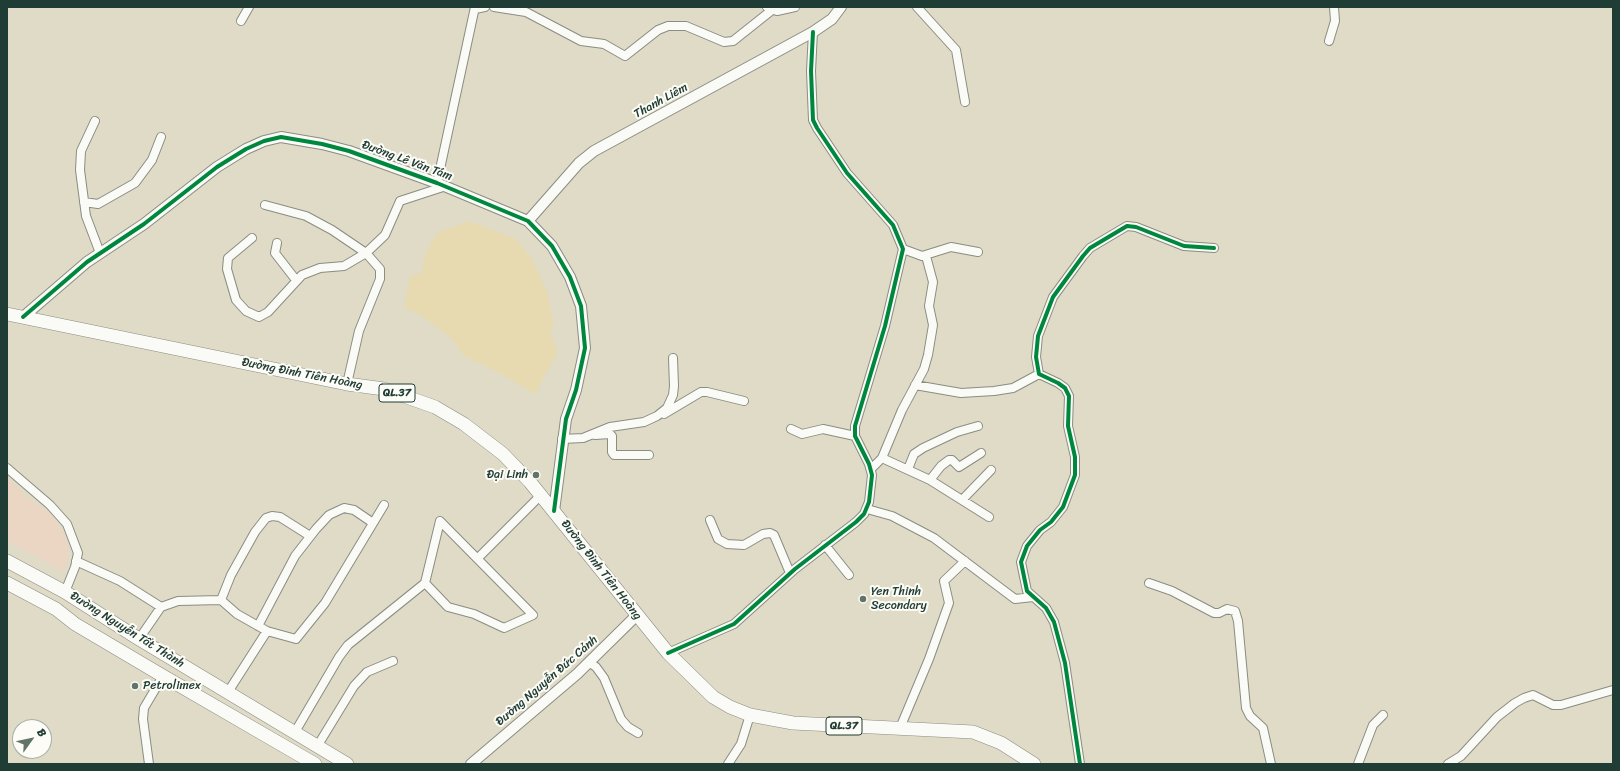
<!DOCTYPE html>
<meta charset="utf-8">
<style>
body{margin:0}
#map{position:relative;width:1620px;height:771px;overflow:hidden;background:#dfdbc7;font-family:Sriracha,sans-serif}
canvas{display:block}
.frame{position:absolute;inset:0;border:8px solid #1f3d34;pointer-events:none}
.north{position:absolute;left:12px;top:719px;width:40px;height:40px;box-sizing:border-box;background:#fdfcf7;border:1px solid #a4b0a9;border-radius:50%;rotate:57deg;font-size:11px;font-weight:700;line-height:16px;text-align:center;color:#1f3d34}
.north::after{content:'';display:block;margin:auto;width:14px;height:18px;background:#627467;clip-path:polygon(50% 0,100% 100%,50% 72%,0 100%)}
</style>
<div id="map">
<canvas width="1620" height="771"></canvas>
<div class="frame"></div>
<div class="north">B</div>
</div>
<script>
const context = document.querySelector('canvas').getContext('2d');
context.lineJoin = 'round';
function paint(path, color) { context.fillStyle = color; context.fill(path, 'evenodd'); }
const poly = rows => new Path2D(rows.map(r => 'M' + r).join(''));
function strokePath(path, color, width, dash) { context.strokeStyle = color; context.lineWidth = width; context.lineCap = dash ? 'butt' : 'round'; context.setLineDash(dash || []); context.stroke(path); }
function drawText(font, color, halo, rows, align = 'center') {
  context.font = font + ' Sriracha,sans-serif'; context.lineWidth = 4; context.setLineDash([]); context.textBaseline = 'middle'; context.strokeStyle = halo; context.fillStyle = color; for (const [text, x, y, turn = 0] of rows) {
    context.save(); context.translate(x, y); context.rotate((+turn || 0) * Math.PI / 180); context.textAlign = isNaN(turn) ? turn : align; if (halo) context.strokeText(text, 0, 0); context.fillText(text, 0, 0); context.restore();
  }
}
const built = poly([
 [7,477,28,498,52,515,65,535,69,554,63,571,7,540]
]);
const sand = poly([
 [469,221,516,239,532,259,547,292,554,325,550,329,557,353,535,394,501,374,464,356,451,338,419,314,404,307,410,276,422,273,425,254,437,233]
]);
const minor = poly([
 [494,7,526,12,581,41,604,44,625,56,658,30,668,26,686,26,724,42,733,41,772,10],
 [767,7,777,11,795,7],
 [917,7,956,50,965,102],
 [475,9,485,7],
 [241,21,249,7],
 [1329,41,1335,21,1334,7],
 [95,121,81,151,80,170,86,216,100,253],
 [437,183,475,7],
 [84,202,98,204,135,183,152,160,161,137],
 [265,205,306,216,332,230,366,253,380,269,380,279,359,331,347,384],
 [252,238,228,258,227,269,236,300,246,311,259,317,268,312,302,275,320,268,344,266,366,253,385,235,400,201,446,186],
 [277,243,275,253,296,280],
 [903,249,922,256,951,247,978,252],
 [915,385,961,393,994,391,1013,388,1039,374],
 [664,414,701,392,707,392,744,401],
 [791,429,802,434,823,429,855,436],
 [595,435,610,434,612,436,612,452,614,455,649,455],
 [562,439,583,438,610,427,644,422,657,416,667,408,673,395,674,386,673,358],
 [882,458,930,480,989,517],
 [7,468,50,505,67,524,78,553,75,567,65,592],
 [871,469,882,458,902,410,924,369,928,355,933,325,929,306,933,282,926,256],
 [908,469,914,454,923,448,957,432,978,426],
 [930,480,941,466,949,460,952,460,959,467,981,453],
 [962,500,991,470],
 [867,509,892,516,934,538,1015,599,1033,597],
 [710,520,718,539,727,544,744,545,763,534,770,533,774,535,790,573],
 [825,545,849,575],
 [478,558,541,495],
 [76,561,120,581,161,607],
 [1149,583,1172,591,1214,613,1219,613,1227,609,1235,611,1238,621,1246,708,1250,716,1263,728,1271,764],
 [221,600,231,575,255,532,266,518,272,516,280,517,310,536],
 [258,626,295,556,316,529,329,515,344,508,354,510,373,523],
 [139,639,161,607,178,601,221,600,237,614,267,631,296,639,325,603,384,505],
 [668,653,734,624,795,569,856,522,864,514,869,502,872,475,869,464,855,436,855,426,885,326,903,249,893,225,847,173,817,128,813,120,811,71,813,32],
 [590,663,596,667,604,678,621,719,628,727,638,733],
 [228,692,267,631],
 [900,728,929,659,949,603,944,581,965,561],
 [295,732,339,657,348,645,425,583,440,521,533,615,504,628,474,614,448,607,425,583],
 [318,745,354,686,367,672,393,661],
 [149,764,143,719,144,708,163,676],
 [728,764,741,744,750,715],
 [1080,764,1065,663,1054,622,1046,608,1027,591,1021,562,1027,546,1040,530,1051,522,1063,507,1075,475,1075,457,1068,426,1069,396,1065,388,1058,383,1039,374,1036,357,1038,336,1053,297,1083,256,1090,248,1127,226,1136,227,1184,246,1214,248],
 [1358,764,1373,725,1383,715],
 [1448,764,1461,756,1497,717,1515,703,1524,698,1533,695,1553,705,1561,705,1613,690]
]);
const tertiary = poly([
 [528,221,579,163,594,151,813,32,832,19,841,7],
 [23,317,87,262,144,224,217,167,246,149,264,141,281,137,322,144,349,151,437,183,528,221,552,246,570,277,581,306,585,348,576,390,566,419,554,511],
 [471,764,577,674,637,615]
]);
const primary = poly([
 [7,314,347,384,384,389,435,407,464,424,503,454,530,482,668,653,713,697,730,707,750,715,793,723,973,732,1001,743,1034,764],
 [7,561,65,592,139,639,347,764],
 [7,583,56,609,75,624,163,676,315,764]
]);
const cycleway = poly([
 [23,317,87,262,144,224,217,167,246,149,264,141,281,137,322,144,349,151,437,183,528,221,552,246,570,277,581,306,585,348,576,390,566,419,554,511],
 [668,653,734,624,795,569,856,522,864,514,869,502,872,475,869,464,855,436,855,426,885,326,903,249,893,225,847,173,817,128,813,120,811,71,813,32],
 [1080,764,1065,663,1054,622,1046,608,1027,591,1021,562,1027,546,1040,530,1051,522,1063,507,1075,475,1075,457,1068,426,1069,396,1065,388,1058,383,1039,374,1036,357,1038,336,1053,297,1083,256,1090,248,1127,226,1136,227,1184,246,1214,248]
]);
const markers = [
 [536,475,4,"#627467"],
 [863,599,4,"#627467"],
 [135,686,4,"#627467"]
];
const shields = [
 [397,393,36],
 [844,726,36]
];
const shieldNames = [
 ["QL.37",397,393],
 ["QL.37",844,726]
];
const streetNames = [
 ["Thanh Liêm",661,101,-29],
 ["Đường Lê Văn Tám",407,161,20],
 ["Đường Đinh Tiên Hoàng",302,374,11],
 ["Đường Đinh Tiên Hoàng",601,570,52],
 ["Đường Nguyễn Tất Thành",127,630,32],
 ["Đường Nguyễn Đức Cảnh",547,681,-41]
];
const poiNames = [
 ["Đại Linh",528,475,"right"],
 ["Yen Thinh",871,592],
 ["Secondary",871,606],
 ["Petrolimex",143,686]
];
paint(built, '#ebd6c4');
paint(sand, '#e7dab0');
strokePath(minor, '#8a8d82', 10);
strokePath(tertiary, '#8a8d82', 12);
strokePath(primary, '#8a8d82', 14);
strokePath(minor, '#fafaf7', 8);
strokePath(tertiary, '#fafaf7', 10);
strokePath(primary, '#fafaf7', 13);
strokePath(cycleway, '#00873e', 4);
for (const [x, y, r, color] of markers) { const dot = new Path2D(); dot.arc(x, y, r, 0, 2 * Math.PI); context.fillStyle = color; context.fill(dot); strokePath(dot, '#fdfcf7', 1.5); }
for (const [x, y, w] of shields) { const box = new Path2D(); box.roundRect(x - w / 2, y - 9, w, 18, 3); context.fillStyle = '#fdfcf7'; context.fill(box); strokePath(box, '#1f3d34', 1); }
drawText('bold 11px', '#1f3d34', null, shieldNames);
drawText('12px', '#1f3d34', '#fdfcf7', streetNames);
drawText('12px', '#1f3d34', '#fdfcf7', poiNames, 'left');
</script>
